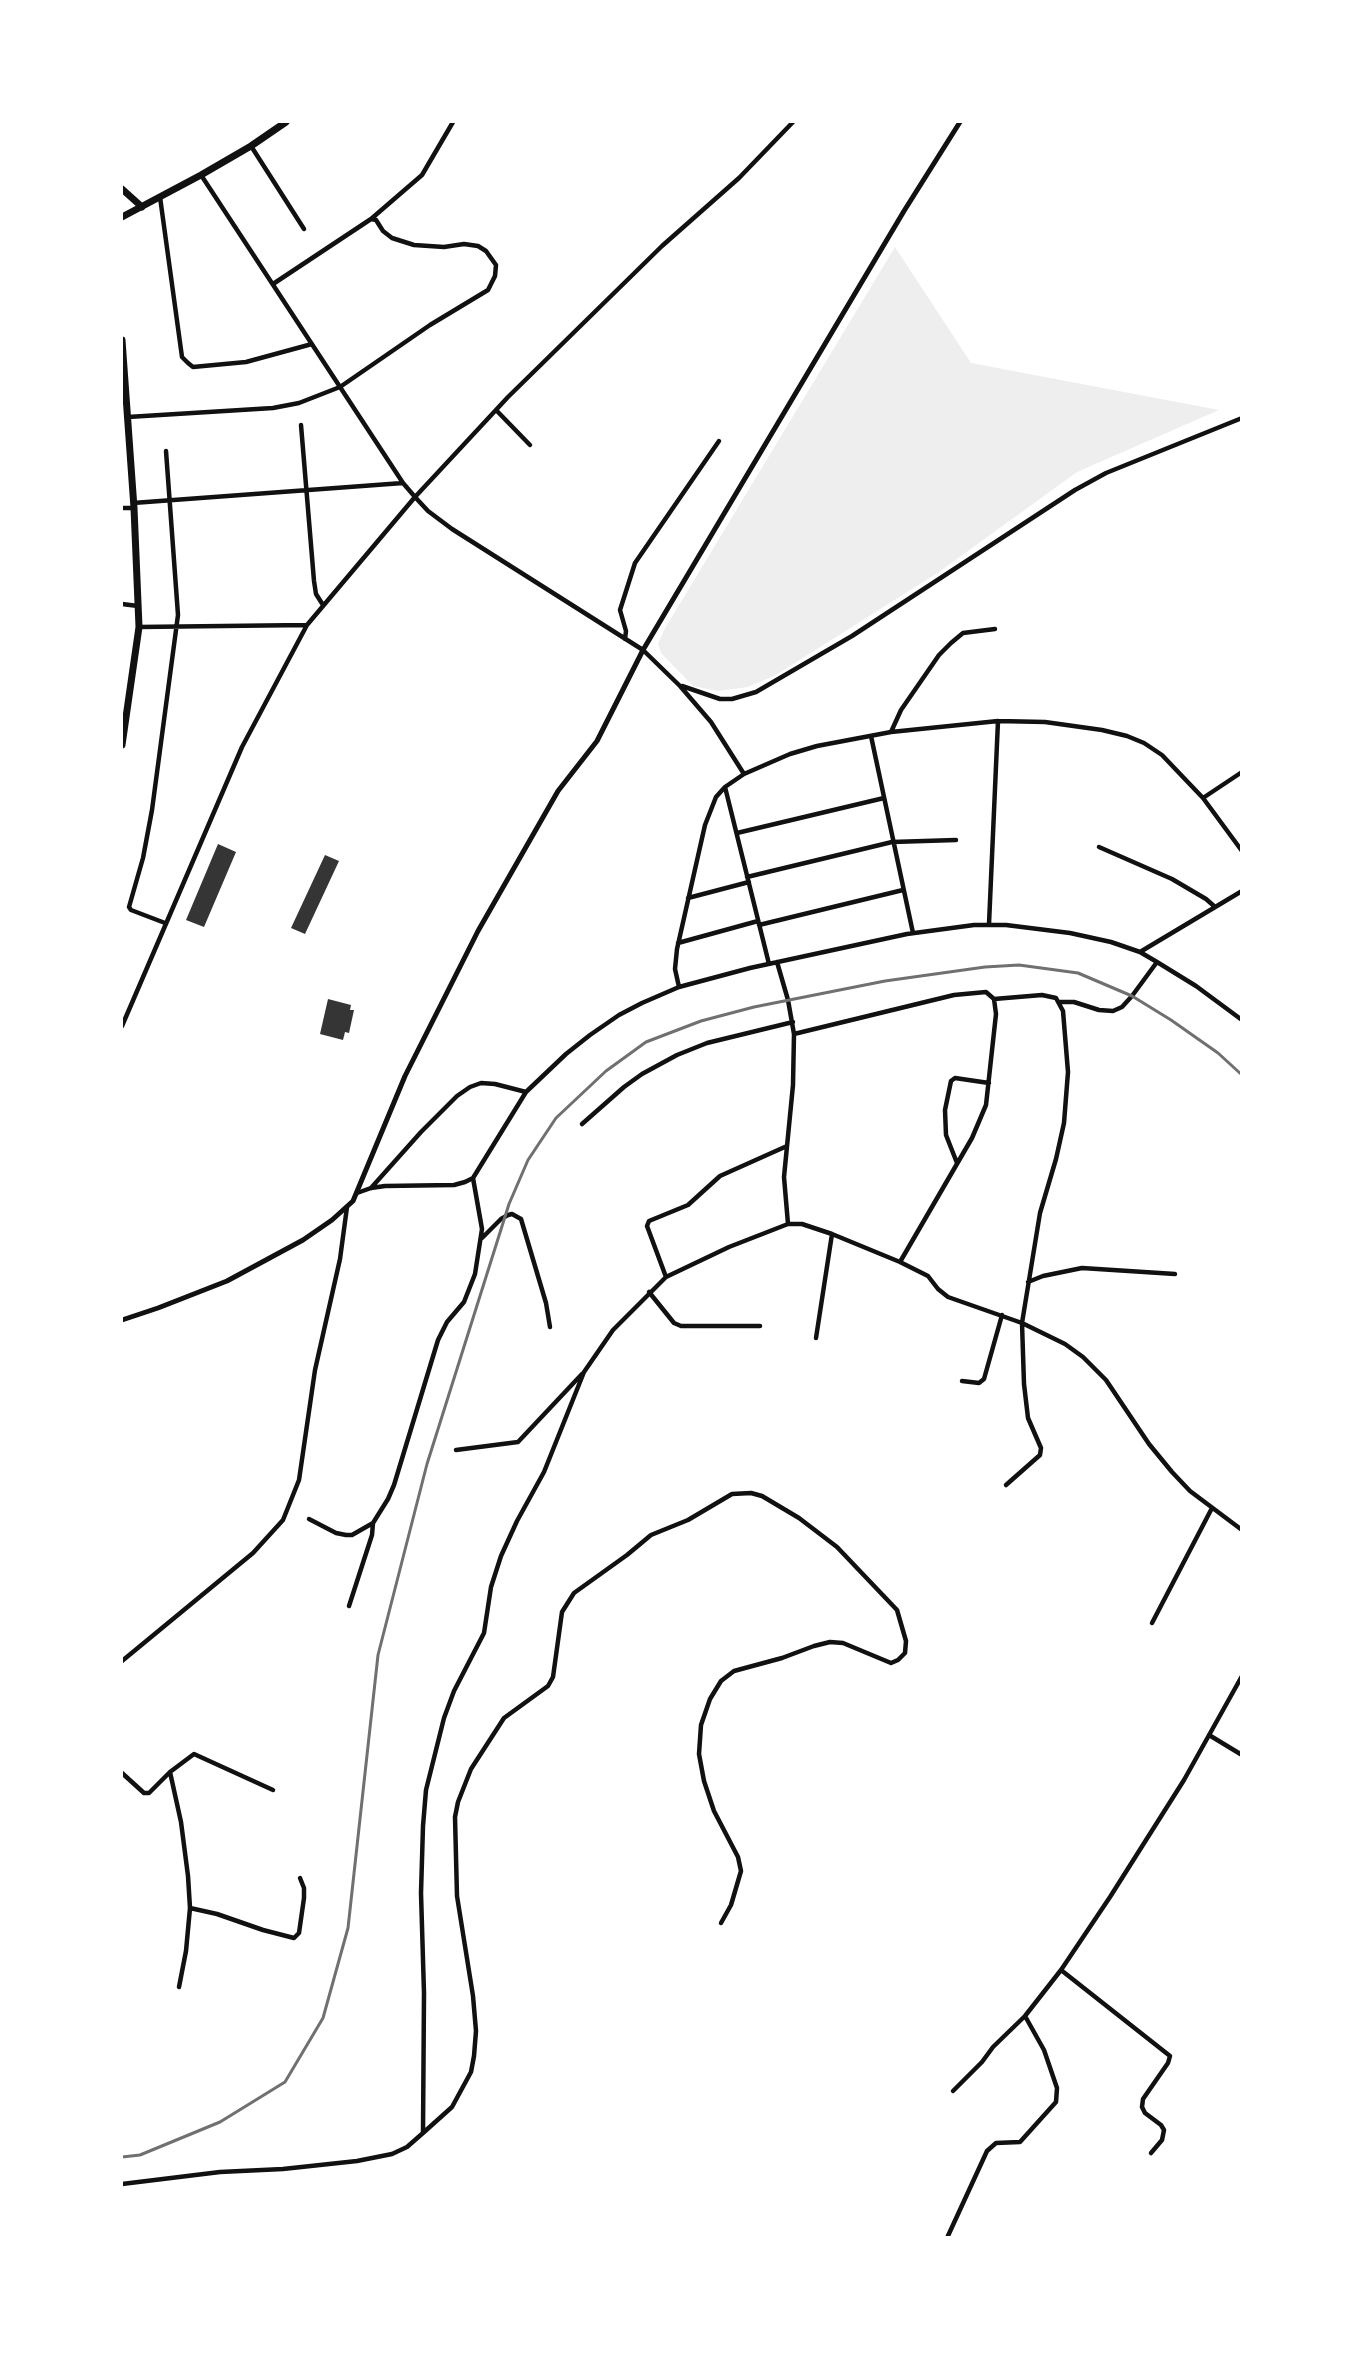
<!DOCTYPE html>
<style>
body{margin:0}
#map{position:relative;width:1363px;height:2359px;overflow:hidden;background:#fff;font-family:"Varela Round",sans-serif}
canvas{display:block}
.frame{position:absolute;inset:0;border:123px solid #fff;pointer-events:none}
</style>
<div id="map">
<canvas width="1363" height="2359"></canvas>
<div class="frame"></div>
</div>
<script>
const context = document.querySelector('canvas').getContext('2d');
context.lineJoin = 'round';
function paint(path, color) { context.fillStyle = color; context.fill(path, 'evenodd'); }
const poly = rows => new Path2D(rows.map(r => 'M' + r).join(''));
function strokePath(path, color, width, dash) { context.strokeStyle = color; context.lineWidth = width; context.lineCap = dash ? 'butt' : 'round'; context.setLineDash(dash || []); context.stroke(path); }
const green = poly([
 [895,247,971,363,1219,410,1077,472,939,572,776,675,748,687,718,691,693,686,661,653,658,644,664,630]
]);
const building = poly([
 [218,844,236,852,204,927,186,920],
 [325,855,339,861,305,934,291,928],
 [328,999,351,1005,350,1010,354,1010,349,1033,345,1032,343,1040,320,1034]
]);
const minor = poly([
 [251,146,304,229],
 [201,175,403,483,415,497,428,511,452,529,643,650,680,686,711,722,744,774],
 [160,197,182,357,188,363,193,367,246,362,312,344],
 [371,219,422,175,453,122],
 [496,410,530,445],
 [128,417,273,408,299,403,340,387,430,325,488,290,495,276,496,265,486,251,478,246,464,244,444,247,414,245,392,238,383,231,376,220,371,219,273,284],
 [301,425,314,581,316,594,323,605],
 [133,503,403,483],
 [122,508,134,508],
 [122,604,138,606],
 [139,627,307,625],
 [625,639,626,631,620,610,635,563,719,441],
 [682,686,720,699,732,699,756,692,852,636,1075,490,1106,473,1242,418],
 [891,732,901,710,939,655,951,643,963,633,995,629],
 [871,736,913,933],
 [725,787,769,964],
 [1203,798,1242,772],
 [737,833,884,798],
 [1099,847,1172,879,1206,899,1214,906],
 [747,877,892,842,956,840],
 [688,898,749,882],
 [165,923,131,910,129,907,143,858,152,810,178,615,166,451],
 [989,924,998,721],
 [759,925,903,890],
 [678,943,758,921],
 [1140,952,1242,891],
 [777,962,788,1000,794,1034,793,1085,784,1177,788,1224],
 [679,987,675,969,677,949,705,825,716,797,725,787,744,774,790,754,817,746,891,732,998,721,1045,722,1102,730,1127,736,1144,743,1162,755,1203,798,1242,851],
 [994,999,1042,995,1056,998,1063,1011,1068,1072,1064,1123,1056,1159,1040,1213,1022,1323,1024,1384,1028,1418,1041,1448,1040,1455,1006,1485],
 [1060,1002,1074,1002,1099,1010,1113,1011,1122,1007,1132,996,1157,962],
 [122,1026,242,747,307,625,415,497,508,397,662,246,739,178,793,122],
 [794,1034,954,995,986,992,994,999,996,1014,986,1105,972,1138,900,1262],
 [582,1124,624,1087,642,1074,677,1055,707,1043,793,1022],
 [957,1163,946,1135,945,1110,951,1081,955,1078,989,1083],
 [371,1188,421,1132,457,1096,470,1087,481,1083,495,1084,526,1092],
 [357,1193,371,1188,385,1186,454,1185,465,1182,473,1178,526,1092,566,1054,590,1035,619,1015,642,1003,679,987,750,968,907,934,974,925,1006,925,1070,933,1111,942,1140,952,1157,962,1196,986,1242,1020],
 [482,1238,501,1219,508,1215,512,1214,521,1219,546,1303,550,1327],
 [666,1277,647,1226,649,1221,688,1205,720,1176,787,1146],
 [1028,1282,1043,1276,1082,1268,1175,1274],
 [649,1292,674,1323,681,1326,760,1326],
 [816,1338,832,1234],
 [962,1381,979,1383,984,1379,1002,1315],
 [456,1450,518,1442,582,1374],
 [309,1519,336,1533,346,1535,352,1535,373,1523,388,1499,394,1485,438,1340,447,1322,464,1302,475,1274,482,1229,473,1178],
 [349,1606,372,1535,373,1523],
 [1152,1623,1212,1508],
 [122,1661,253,1553,283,1520,299,1480,315,1370,340,1259,347,1207],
 [1209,1735,1242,1755],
 [170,1772,181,1822,188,1876,190,1908,186,1951,179,1987],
 [122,1773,144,1793,149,1793,170,1772,194,1754,273,1790],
 [190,1908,217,1914,263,1930,294,1938,299,1933,304,1898,304,1888,300,1878],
 [1061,1970,1170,2056,1168,2063,1143,2099,1142,2107,1145,2113,1161,2125,1164,2130,1162,2140,1151,2153],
 [953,2091,982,2062,993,2047,1025,2016],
 [423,2133,452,2107,471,2072,474,2056,476,2031,473,1996,457,1896,455,1817,458,1802,471,1769,504,1718,548,1686,553,1677,562,1612,574,1593,627,1555,651,1535,688,1520,732,1494,751,1493,762,1496,799,1518,837,1547,897,1610,906,1641,905,1653,898,1660,891,1663,843,1643,830,1642,814,1646,782,1658,734,1671,721,1681,710,1699,701,1725,699,1754,704,1781,714,1811,738,1857,741,1871,731,1905,721,1923],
 [122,2184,220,2172,283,2169,357,2161,392,2154,407,2147,423,2133,424,1993,421,1893,423,1826,426,1790,444,1718,454,1691,484,1633,491,1587,501,1556,517,1521,544,1472,584,1372,613,1330,666,1277,729,1247,788,1224,802,1224,832,1234,900,1262,928,1276,938,1289,948,1297,1022,1323,1065,1344,1083,1357,1106,1380,1149,1444,1172,1472,1190,1491,1242,1530],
 [947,2238,987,2151,996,2143,1020,2142,1056,2102,1057,2088,1044,2050,1025,2016,1061,1970,1110,1897,1184,1780,1242,1676]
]);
const tertiary = poly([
 [122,1320,158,1308,227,1281,303,1240,332,1220,353,1201,405,1076,478,931,558,791,597,741,643,650,904,211,960,122]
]);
const primary = poly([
 [122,189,142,207],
 [122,217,201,175,251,146,286,122],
 [122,340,134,508,139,627,122,745]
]);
const rail = poly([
 [122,2157,140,2155,220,2122,285,2082,323,2018,348,1928,378,1655,427,1464,509,1204,528,1160,556,1118,606,1071,646,1042,701,1021,754,1007,885,981,985,967,1019,965,1078,973,1132,996,1171,1020,1218,1053,1242,1075]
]);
paint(green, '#eee');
paint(building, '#353535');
strokePath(minor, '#111', 4.5);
strokePath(tertiary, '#111', 5);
strokePath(primary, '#111', 7);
strokePath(rail, '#707070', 3);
</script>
